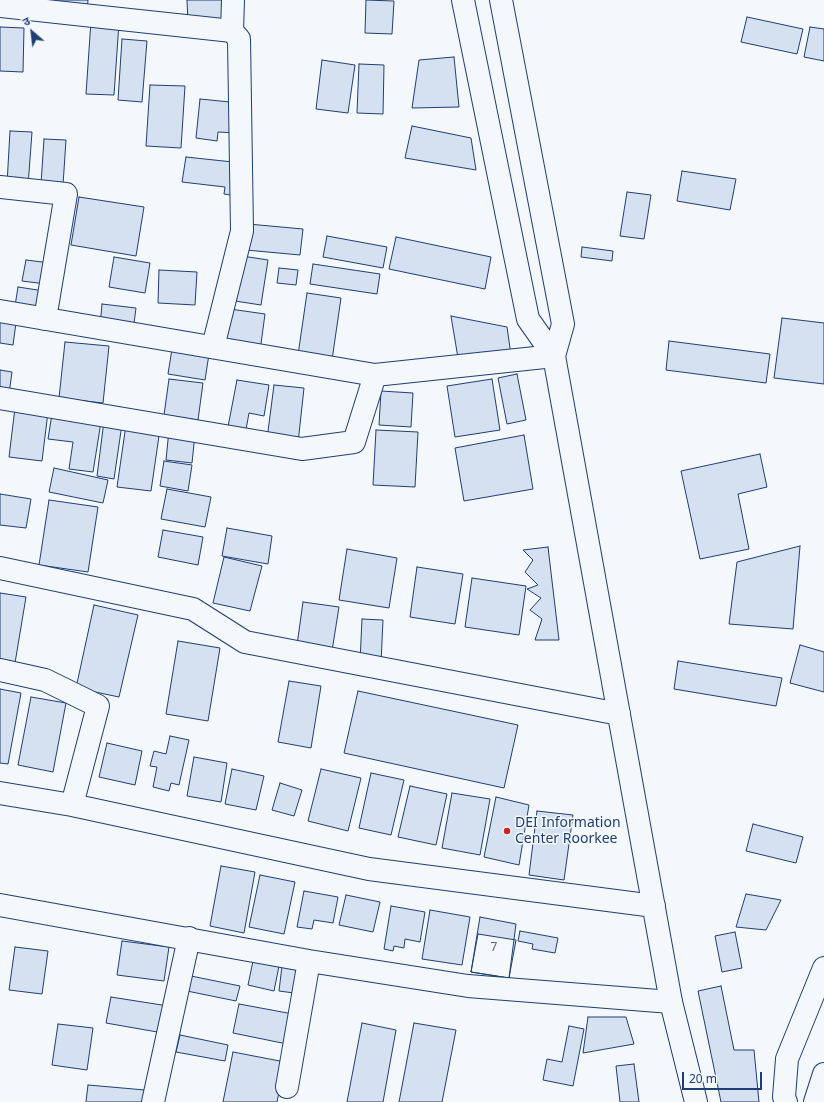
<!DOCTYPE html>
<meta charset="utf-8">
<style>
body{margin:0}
#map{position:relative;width:824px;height:1102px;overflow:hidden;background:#f4f7fb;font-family:"Noto Sans","Noto Sans Devanagari",sans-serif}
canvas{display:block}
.north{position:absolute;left:12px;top:12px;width:40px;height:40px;-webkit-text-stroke:3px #f4f7fb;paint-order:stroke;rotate:332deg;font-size:11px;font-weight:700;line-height:16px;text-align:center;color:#1d3f73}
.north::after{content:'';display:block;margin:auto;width:14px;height:18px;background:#1d3f73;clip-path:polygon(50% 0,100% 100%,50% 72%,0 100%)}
.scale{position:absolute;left:682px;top:1072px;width:80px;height:18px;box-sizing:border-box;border:2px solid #1d3f73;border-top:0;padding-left:5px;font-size:12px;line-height:14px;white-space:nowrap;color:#1d3f73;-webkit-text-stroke:3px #f4f7fb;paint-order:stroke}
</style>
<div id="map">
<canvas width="824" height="1102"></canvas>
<div class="north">उ</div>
<div class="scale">20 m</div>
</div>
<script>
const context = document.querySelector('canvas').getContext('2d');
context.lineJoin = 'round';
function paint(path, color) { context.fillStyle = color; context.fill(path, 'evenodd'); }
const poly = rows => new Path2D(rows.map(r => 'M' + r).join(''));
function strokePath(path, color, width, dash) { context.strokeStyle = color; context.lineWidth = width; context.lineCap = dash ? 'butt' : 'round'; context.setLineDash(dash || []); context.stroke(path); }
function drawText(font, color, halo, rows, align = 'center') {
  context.font = font + ' "Noto Sans",sans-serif'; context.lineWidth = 3; context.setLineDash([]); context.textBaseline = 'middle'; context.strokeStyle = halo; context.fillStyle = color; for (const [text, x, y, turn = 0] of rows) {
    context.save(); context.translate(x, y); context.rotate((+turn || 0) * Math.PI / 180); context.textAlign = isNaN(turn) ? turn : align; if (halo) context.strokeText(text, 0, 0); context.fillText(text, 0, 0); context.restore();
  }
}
const building = poly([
 [51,0,88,0,87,13,50,10,51,0],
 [187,0,228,0,228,21,188,22,187,0],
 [366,0,394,1,392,34,365,33,366,0],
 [747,17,803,29,797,54,741,42,747,17],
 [91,21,119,23,114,95,86,94,91,21],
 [0,27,24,28,23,72,0,71,0,27],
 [810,27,824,29,824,61,804,57,810,27],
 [122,39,147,41,142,102,118,100,122,39],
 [454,57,459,107,412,108,419,60,454,57],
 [322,60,355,65,348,113,316,109,322,60],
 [359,64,384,65,383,114,357,113,359,64],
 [150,85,185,86,181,148,146,146,150,85],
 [200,99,240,103,237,133,218,132,217,141,196,138,200,99],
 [412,126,471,138,476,170,405,158,412,126],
 [10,131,32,132,28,186,7,184,10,131],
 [44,139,66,140,63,185,41,184,44,139],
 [186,157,233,162,237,196,224,194,225,187,182,182,186,157],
 [682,171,736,179,730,210,677,201,682,171],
 [627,192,651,195,644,239,620,236,627,192],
 [79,197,144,207,136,256,71,245,79,197],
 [248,224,303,229,300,255,246,250,248,224],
 [327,236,387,247,383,268,323,257,327,236],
 [396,237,491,257,485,289,389,269,396,237],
 [582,247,613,251,612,261,581,257,582,247],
 [242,256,268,260,261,305,235,301,242,256],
 [114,257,150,263,145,293,109,287,114,257],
 [26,260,50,263,46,284,22,281,26,260],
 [313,264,380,274,377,294,310,284,313,264],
 [279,268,298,270,296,285,277,283,279,268],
 [159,270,197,272,195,305,158,303,159,270],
 [18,287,44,291,41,310,15,306,18,287],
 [307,293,341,298,332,360,298,355,307,293],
 [102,304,136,308,133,331,100,327,102,304],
 [230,309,265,314,260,351,225,345,230,309],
 [451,316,507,327,511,355,459,364,451,316],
 [782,318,824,323,824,384,774,378,782,318],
 [0,321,16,323,13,345,0,343,0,321],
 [669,341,770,354,766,383,666,370,669,341],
 [65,342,109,346,103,403,59,398,65,342],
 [172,349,209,354,205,380,168,374,172,349],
 [0,370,12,372,9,394,0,392,0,370],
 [517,374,526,420,507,424,498,378,517,374],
 [169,379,203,383,198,420,164,415,169,379],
 [492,379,500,430,455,437,447,386,492,379],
 [237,380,269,385,264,416,249,413,245,435,227,432,237,380],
 [274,385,304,388,298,443,267,439,274,385],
 [381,391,413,393,411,427,379,425,381,391],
 [15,408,48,412,42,461,9,457,15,408],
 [52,414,101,422,93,472,69,469,73,442,48,439,52,414],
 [104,421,122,424,114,479,97,476,104,421],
 [126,425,160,429,151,491,117,487,126,425],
 [169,430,195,434,192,463,166,460,169,430],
 [376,430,418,432,415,487,373,485,376,430],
 [524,435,533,489,464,501,455,448,524,435],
 [760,454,767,487,738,494,749,549,700,559,681,471,760,454],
 [164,461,192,465,188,491,160,486,164,461],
 [54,468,108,480,103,503,49,492,54,468],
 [167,489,211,497,205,527,161,519,167,489],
 [0,494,31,499,26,528,0,525,0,494],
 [49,500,98,507,88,572,39,565,49,500],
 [227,528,272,536,268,564,222,556,227,528],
 [163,530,203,537,198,565,158,557,163,530],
 [800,546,793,629,729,624,737,562,800,546],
 [548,547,559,640,535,640,542,619,530,610,541,598,527,589,538,585,525,572,533,560,523,550,548,547],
 [347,549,397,558,389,608,339,600,347,549],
 [224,557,262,566,250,611,213,603,224,557],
 [417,567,463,574,455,624,410,617,417,567],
 [472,578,526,586,519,635,465,627,472,578],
 [0,593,26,597,15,663,0,660,0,593],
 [303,602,339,607,332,651,297,645,303,602],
 [94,605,138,615,119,697,76,688,94,605],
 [362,619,383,620,381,663,360,662,362,619],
 [178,641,220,648,208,721,166,714,178,641],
 [800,645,824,652,824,692,790,683,800,645],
 [678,661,782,678,776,706,674,689,678,661],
 [289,681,321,686,311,748,278,742,289,681],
 [0,689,21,693,8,764,0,763,0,689],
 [358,691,518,725,504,788,344,753,358,691],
 [31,697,66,703,53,772,18,765,31,697],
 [170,736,189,740,179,785,171,783,169,791,153,787,157,767,150,766,154,751,166,754,170,736],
 [107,743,142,751,135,785,99,777,107,743],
 [194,757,227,763,221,802,187,796,194,757],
 [232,769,264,776,256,810,225,804,232,769],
 [321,769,361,778,348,831,308,821,321,769],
 [371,773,404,780,391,835,359,828,371,773],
 [280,783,302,790,294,816,272,810,280,783],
 [410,786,447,794,436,845,398,837,410,786],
 [452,793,490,799,480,855,442,848,452,793],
 [496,797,529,805,519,865,484,857,496,797],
 [537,811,573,815,564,880,529,875,537,811],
 [753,824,803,837,796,863,746,851,753,824],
 [221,866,255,872,244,933,210,926,221,866],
 [260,875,295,882,284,934,249,927,260,875],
 [304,891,338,897,333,923,314,920,312,929,297,927,304,891],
 [746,894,781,900,766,930,736,927,746,894],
 [346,895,380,902,373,932,339,925,346,895],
 [391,906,425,912,420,942,405,939,404,948,394,946,393,951,384,949,391,906],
 [430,910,470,917,462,965,422,959,430,910],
 [480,917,516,924,509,978,471,972,480,917],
 [520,931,558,938,555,953,532,949,533,944,518,941,520,931],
 [735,932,742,968,722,972,715,936,735,932],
 [478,934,516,940,509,978,471,972,478,934],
 [122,941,169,947,164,981,117,975,122,941],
 [15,947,48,951,42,994,9,990,15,947],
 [253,961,279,966,274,991,248,985,253,961],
 [282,966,297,968,294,993,279,991,282,966],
 [191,976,240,986,236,1001,187,991,191,976],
 [721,986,734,1050,754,1050,759,1102,721,1102,698,991,721,986],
 [111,997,168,1006,163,1033,106,1023,111,997],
 [239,1004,293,1014,287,1044,233,1033,239,1004],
 [588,1017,626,1017,634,1044,583,1053,588,1017],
 [362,1023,396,1030,383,1102,347,1102,362,1023],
 [414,1023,456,1030,442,1102,399,1102,414,1023],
 [58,1024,93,1028,87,1070,52,1065,58,1024],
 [569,1026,584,1029,573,1086,543,1080,547,1059,562,1062,569,1026],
 [180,1035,228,1045,225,1061,176,1052,180,1035],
 [233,1052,285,1062,277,1102,223,1102,233,1052],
 [634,1064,639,1102,620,1102,616,1066,634,1064],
 [88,1085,145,1090,144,1102,86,1102,88,1085]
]);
const street = poly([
 [0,6,232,31],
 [0,187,66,194,45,319],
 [0,311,375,375,554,356],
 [213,347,242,231,239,39,232,31,233,0],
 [0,398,302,449,354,442,375,375],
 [0,568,193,609,245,642,619,714],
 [0,670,45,680,98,706,72,805,369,869,654,906],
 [0,793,72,805],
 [0,905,309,961,468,986,671,1002],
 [287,1087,309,961],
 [153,1102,189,938]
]);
const secondary = poly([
 [463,0,528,319,554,356,671,1002,696,1102],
 [501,0,563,324,554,356],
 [786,1102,784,1097,787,1059,824,968],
 [815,1102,824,1074]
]);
const markers = [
 [507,831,4,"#c62828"]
];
const numberNames = [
 ["7",494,948]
];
const poiNames = [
 ["DEI Information",515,823],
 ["Center Roorkee",515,839]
];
paint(building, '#d5e0f0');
strokePath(building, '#1d3f73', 1);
strokePath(street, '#1d3f73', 24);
strokePath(secondary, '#1d3f73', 24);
strokePath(street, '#f4f7fb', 22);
strokePath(secondary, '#f4f7fb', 22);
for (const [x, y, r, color] of markers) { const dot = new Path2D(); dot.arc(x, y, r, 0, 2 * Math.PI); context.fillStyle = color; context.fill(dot); strokePath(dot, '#f4f7fb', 1.5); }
drawText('12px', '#4b6792', null, numberNames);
drawText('14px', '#1d3f73', '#f4f7fb', poiNames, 'left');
</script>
